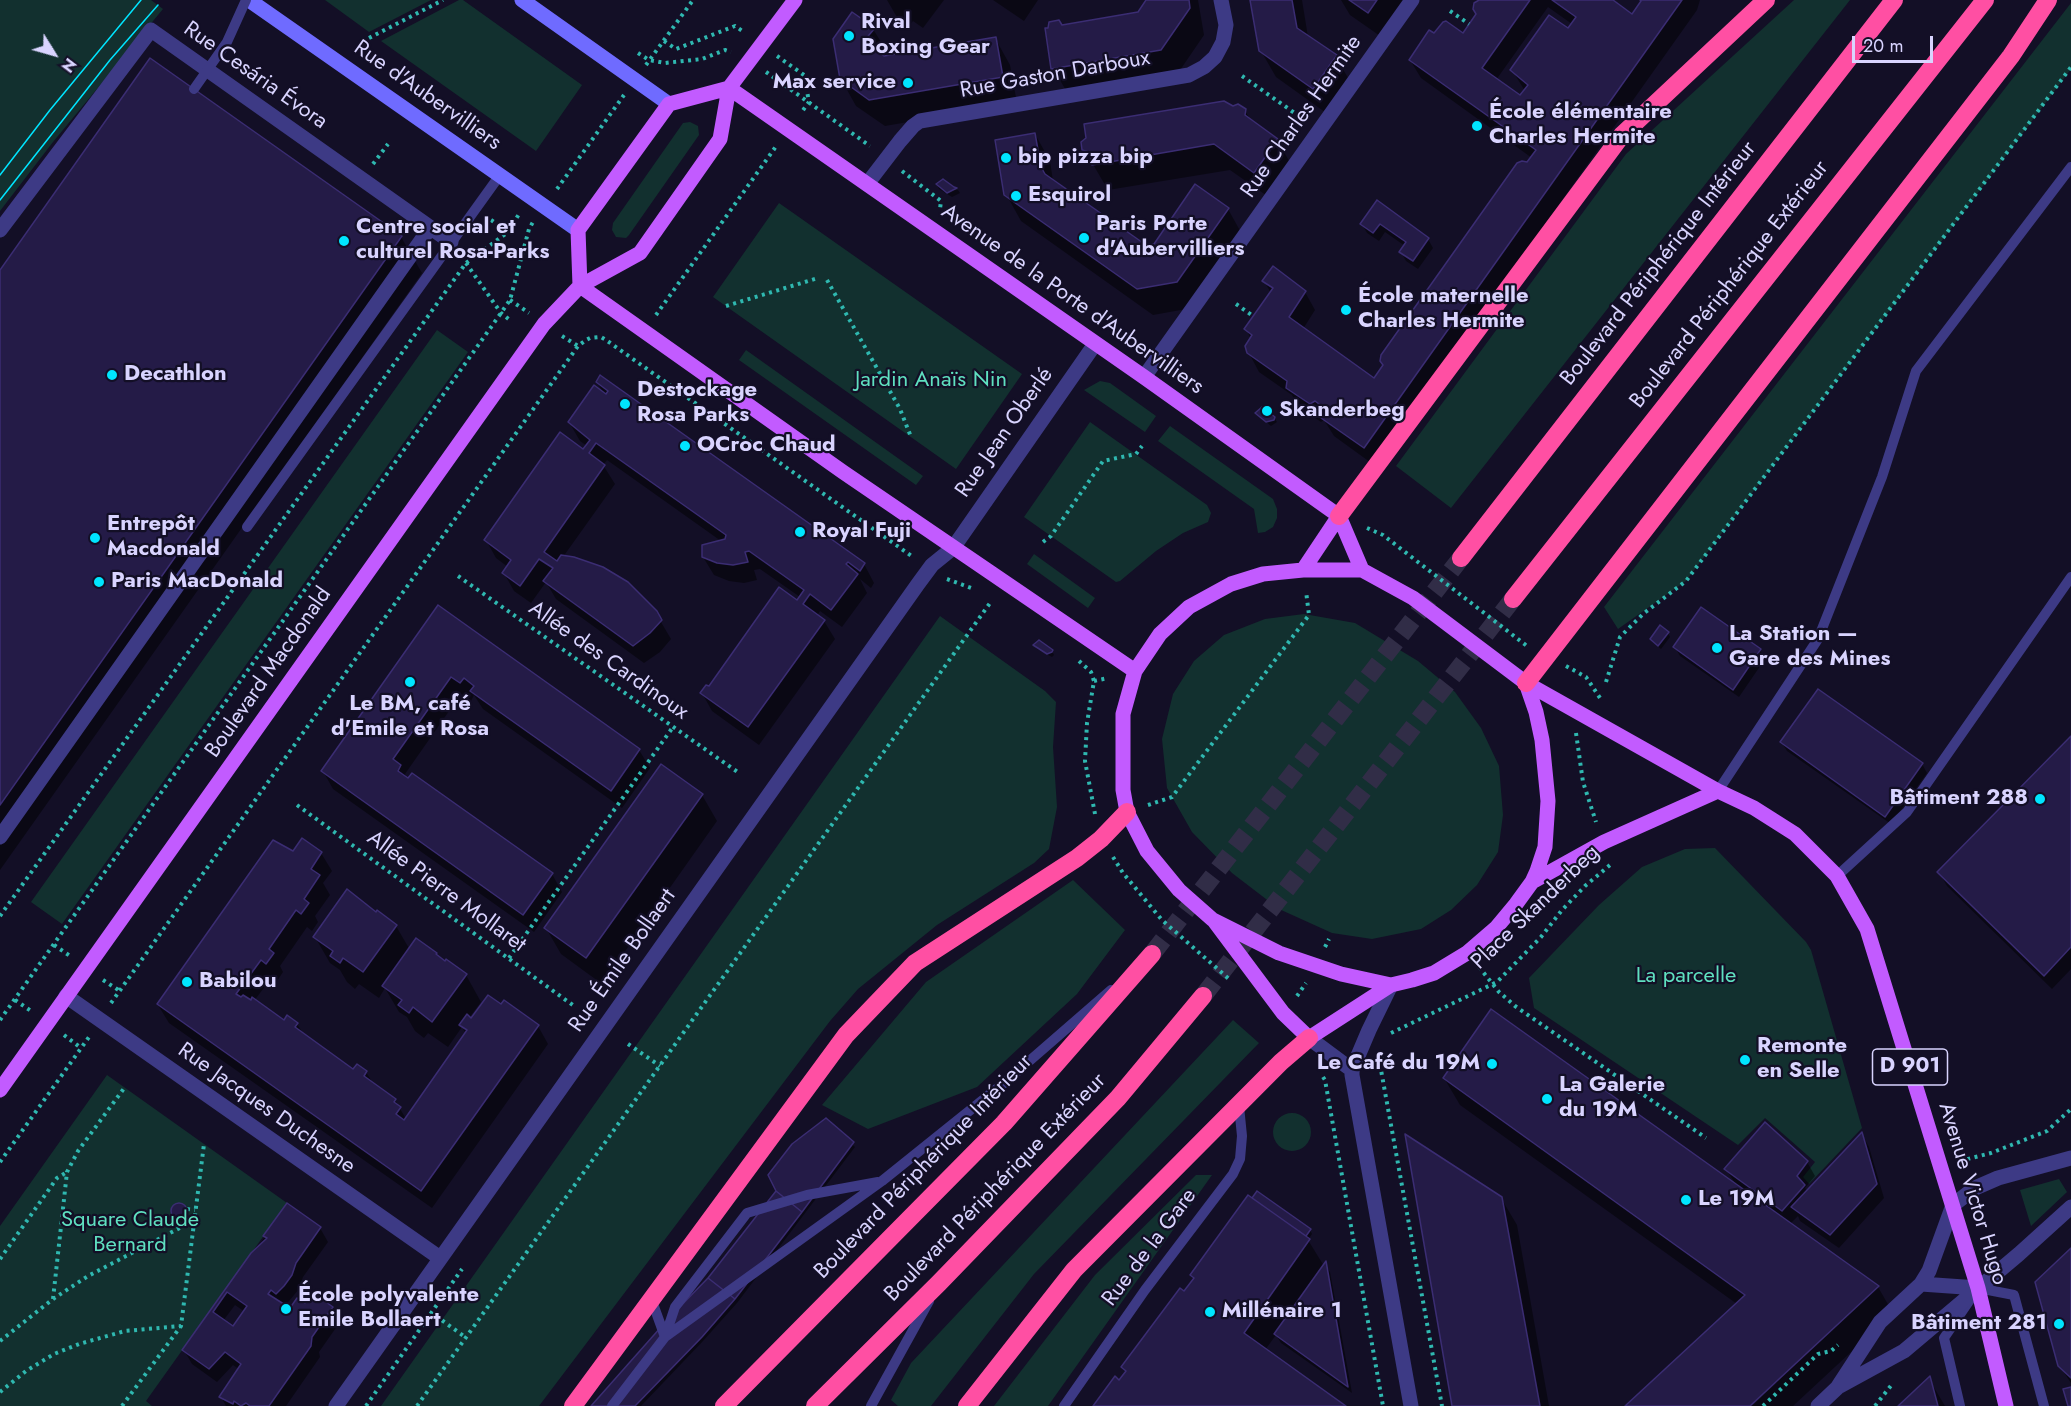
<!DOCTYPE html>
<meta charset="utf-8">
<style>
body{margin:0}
#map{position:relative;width:2071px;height:1406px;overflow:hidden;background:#130f26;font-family:Jost,sans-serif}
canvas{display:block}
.north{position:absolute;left:24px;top:24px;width:60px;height:60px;-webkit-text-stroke:4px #130f26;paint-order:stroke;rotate:127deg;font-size:16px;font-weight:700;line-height:24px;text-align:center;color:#d9d4ff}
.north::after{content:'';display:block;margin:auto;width:21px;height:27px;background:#d9d4ff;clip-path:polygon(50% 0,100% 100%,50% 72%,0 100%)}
.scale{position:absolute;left:1852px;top:36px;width:81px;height:27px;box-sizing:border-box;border:3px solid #d9d4ff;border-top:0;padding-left:8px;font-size:18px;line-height:21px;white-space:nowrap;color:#d9d4ff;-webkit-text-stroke:4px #130f26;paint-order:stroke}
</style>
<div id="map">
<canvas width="2071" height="1406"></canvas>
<div class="north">N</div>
<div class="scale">20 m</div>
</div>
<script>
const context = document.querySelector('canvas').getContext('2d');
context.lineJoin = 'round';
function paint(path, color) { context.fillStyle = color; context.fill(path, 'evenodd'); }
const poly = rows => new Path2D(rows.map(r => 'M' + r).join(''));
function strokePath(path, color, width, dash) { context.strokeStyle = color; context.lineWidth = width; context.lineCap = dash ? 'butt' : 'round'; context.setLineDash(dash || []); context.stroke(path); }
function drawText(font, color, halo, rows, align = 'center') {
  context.font = font + ' Jost,sans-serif'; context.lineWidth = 4.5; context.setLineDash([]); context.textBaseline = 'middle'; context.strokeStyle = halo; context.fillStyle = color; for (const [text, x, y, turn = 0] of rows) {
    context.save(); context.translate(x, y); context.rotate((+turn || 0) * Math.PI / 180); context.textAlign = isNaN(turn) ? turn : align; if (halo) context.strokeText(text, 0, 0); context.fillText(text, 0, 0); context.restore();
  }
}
const green = poly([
 [0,0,151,0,163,9,53,142,0,211],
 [325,0,431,0,369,32],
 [459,0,463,0,582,85,536,151,381,41],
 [1794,0,1850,0,1451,508,1396,466,1626,154],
 [2071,3,2071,69,1686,581,1618,629,1604,607],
 [690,122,698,126,699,135,629,235,626,238,616,237,612,230,613,223,683,123],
 [779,203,1022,374,956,469,713,297],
 [437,330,468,352,62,924,31,902],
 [746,350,923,476,916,485,739,360],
 [1100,381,1110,383,1156,416,1145,432,1084,390],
 [1090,422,1207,505,1211,513,1208,522,1183,533,1156,551,1120,581,1116,582,1024,517],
 [1170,426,1273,499,1277,509,1277,518,1273,527,1265,532,1258,533,1254,509,1158,441],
 [1034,554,1095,598,1088,608,1027,564],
 [1304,614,1355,623,1418,661,1455,692,1481,728,1499,766,1503,815,1498,852,1477,885,1451,910,1421,929,1372,939,1332,933,1279,909,1232,873,1192,832,1167,788,1162,739,1173,694,1194,661,1224,635,1265,619],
 [940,616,1045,691,1056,702,1053,747,1057,807,1049,849,1034,863,937,925,858,989,830,1021,539,1406,381,1406],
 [1715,848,1806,942,1811,950,1862,1128,1809,1184,1803,1177,1815,1162,1765,1118,1738,1145,1534,1008,1529,978,1599,905,1642,867,1685,849],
 [1073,880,1125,930,1077,994,977,1087,868,1129,822,1105,926,982],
 [1233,1020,1259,1043,1034,1274,931,1406,898,1406,891,1400,911,1363],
 [107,1075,287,1203,146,1401,152,1406,0,1406,0,1226],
 '1273 1132a19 19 0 1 1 38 0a19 19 0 1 1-38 0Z',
 [1196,1175,1212,1175,1048,1406,994,1406,1095,1275],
 [2059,1179,2067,1192,2031,1226,2020,1190]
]);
const shadow = poly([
 [887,0,944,0,923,28,913,21,909,26,898,19],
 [993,0,1038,0,1024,21],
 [1148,0,1198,0,1204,35,1176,76,1068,94,1053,68,1061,27,1139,13],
 [1252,0,1302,0,1308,37,1336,57,1351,83,1329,115,1276,77,1261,51],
 [1341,0,1410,0,1383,38,1350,15],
 [1488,0,1610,0,1633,16,1642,0,1700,0,1697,10,1374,465,1334,436,1324,420,1321,422,1298,406,1292,395,1259,372,1249,353,1251,339,1246,329,1271,293,1264,281,1305,292,1315,310,1303,329,1375,380,1532,158,1421,78,1410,60,1434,35,1463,35],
 [1548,7,1572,24,1569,30,1512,70,1525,91,1521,97,1496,80],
 [873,29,889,55,886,57,995,38,1010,65,1017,103,885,126,856,106,841,79,834,39],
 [1233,108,1245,111,1252,122,1277,140,1292,166,1270,198,1230,170,1108,190,1084,149],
 [1035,134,1050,161,1053,181,1145,247,1154,245,1196,186,1228,209,1243,236,1192,308,1153,315,1021,221,1006,194],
 [943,181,953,189,958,190,960,193,952,197,939,189,937,185],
 [1377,202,1428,239,1433,248,1418,269,1406,261,1401,252,1405,246,1385,232,1379,241,1367,233,1362,224],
 [401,237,422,273,0,870,0,272],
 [597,382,864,564,874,583,871,588,860,579,867,593,842,627,820,611,817,616,824,621,835,639,759,745,712,711,702,693,800,597,760,569,754,570,757,580,744,583,729,581,714,575,703,557,721,541,607,460,603,465,615,484,563,557,655,612,671,639,660,652,644,663,556,599,546,582,531,603,514,591,504,573,508,567,496,558,486,540,587,446,580,441,569,422,604,394],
 [1262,409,1275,419,1277,422,1271,426,1259,416,1256,413],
 [438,608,639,750,650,768,622,808,483,709,474,695,471,701,461,694,405,774,409,781,552,874,562,892,534,932,333,789,323,771],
 [1702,609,1760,650,1765,659,1739,697,1680,656,1675,647],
 [1668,633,1670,637,1661,649,1654,643,1652,640],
 [1035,645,1052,651,1054,655,1052,657,1037,649],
 [2071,738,2071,969,2052,989,1947,886,1939,872],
 [1782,743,1922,764,1927,773,1891,824,1787,751],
 [702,795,717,821,602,984,561,954,546,928],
 [293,853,321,853,332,871,323,883,330,895,315,916,318,922,312,931,307,927,280,966,283,972,277,981,272,977,254,1001,284,1022,297,1024,304,1035,354,1071,366,1072,374,1085,395,1100,406,1119,466,1034,462,1027,448,1047,428,1033,424,1038,415,1031,407,1017,399,1012,385,988,379,998,359,984,355,989,347,982,340,970,330,963,315,937,376,914,396,926,410,950,445,963,466,975,481,1002,469,1018,538,1026,548,1044,432,1208,169,1023,158,1005],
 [1444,1078,1736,1185,1726,1169,1807,1162,1815,1176,1805,1188,1807,1192,1862,1134,1869,1147,1884,1198,1839,1248,1800,1221,1798,1216,1790,1224,1878,1287,1893,1313,1793,1406,1752,1406,1776,1383,1774,1381,1748,1406,1627,1406,1737,1304,1460,1105],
 [826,1120,855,1147,737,1303,703,1341,641,1406,593,1406,709,1279,777,1191],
 [1248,1197,1310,1230,1312,1234,1308,1240,1324,1266,1325,1264,1330,1272,1352,1393,1281,1343,1276,1335,1265,1350,1344,1406,1095,1406,1119,1382,1126,1372,1123,1367,1194,1280,1191,1275],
 [1501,1198,1517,1225,1549,1406,1454,1406],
 [177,1205,181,1205,188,1215,187,1221,184,1223,176,1220,173,1215,172,1211],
 [287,1205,320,1228,328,1242,303,1277,299,1289,284,1307,290,1310,305,1305,313,1295,332,1308,340,1322,319,1352,320,1357,286,1406,226,1406,221,1397,240,1370,233,1365,217,1382,192,1364,184,1350,258,1249,257,1248],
 [235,1305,245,1312,233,1328,223,1321],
 [2071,1250,2071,1383,2059,1365],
 [1929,1379,1945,1406,1900,1406]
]);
const building = poly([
 [1146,0,1189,0,1190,8,1161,50,1051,69,1045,28,1048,28,1049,22,1059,20,1062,25,1138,12,1146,0],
 [1250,0,1292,0,1297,28,1337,55,1313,89,1259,51,1250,0],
 [1349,0,1377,0,1368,13,1349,0],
 [1479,0,1530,0,1482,68,1520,95,1528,85,1510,70,1549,15,1568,28,1576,17,1552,0,1613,0,1632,14,1641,1,1640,0,1682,0,1364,448,1321,418,1327,410,1315,401,1310,404,1286,388,1287,381,1247,353,1245,346,1252,335,1244,329,1273,288,1262,281,1273,266,1306,291,1289,317,1374,378,1383,365,1380,361,1381,355,1517,163,1522,161,1527,162,1536,150,1409,60,1429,30,1434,33,1443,22,1446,21,1463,33,1476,14,1473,9,1474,3,1479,0],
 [852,12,875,28,863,42,884,56,996,37,1003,77,869,100,840,79,833,39,852,12],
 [150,58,402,236,0,805,0,270,150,58],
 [1224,101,1233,106,1238,104,1246,109,1245,115,1278,139,1254,173,1214,144,1092,165,1089,152,1082,150,1081,142,1086,138,1084,124,1224,101],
 [1035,133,1041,167,1045,174,1146,245,1154,244,1195,184,1229,208,1177,282,1137,289,1004,195,995,140,1035,133],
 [943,179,954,187,957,188,947,193,936,184,943,179],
 [1377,200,1429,238,1413,261,1399,252,1406,242,1380,224,1373,233,1360,224,1377,200],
 [600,375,865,563,860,571,848,562,846,564,858,574,831,610,810,594,803,604,825,620,748,727,700,693,706,685,709,686,779,587,797,600,804,590,749,551,745,552,748,562,733,565,717,563,702,557,702,545,725,539,726,535,596,443,589,453,605,465,544,552,557,561,561,555,574,557,603,567,628,582,657,611,662,620,650,633,633,646,543,581,553,568,539,559,520,586,502,573,511,560,484,540,560,432,583,449,590,440,568,422,594,385,606,394,608,391,596,382,600,375],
 [1262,407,1275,417,1274,420,1266,422,1255,413,1262,407],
 [438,605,640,749,611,791,470,691,474,686,464,678,460,683,451,677,393,759,401,765,398,771,408,778,412,773,553,873,523,915,321,771,438,605],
 [1701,607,1761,649,1733,690,1673,647,1701,607],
 [1660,625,1669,632,1658,646,1650,639,1660,625],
 [1039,640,1053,650,1052,652,1047,654,1033,645,1039,640],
 [1818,689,1923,763,1885,817,1780,742,1818,689],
 [2071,736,2071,947,2044,976,1937,872,2071,736],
 [661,764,703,794,586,958,544,928,661,764],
 [302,838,322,852,311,869,320,875,304,899,309,903,301,914,296,910,269,949,274,953,266,964,261,960,236,994,241,997,243,995,251,1000,252,997,284,1020,287,1015,298,1023,295,1027,353,1069,357,1064,367,1071,364,1076,396,1099,394,1102,401,1107,396,1114,404,1120,467,1030,459,1025,467,1014,471,1018,488,995,501,1004,504,1000,539,1025,421,1191,157,1004,273,840,293,851,302,838],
 [347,889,376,912,377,910,397,925,363,972,343,958,340,963,330,956,333,951,313,937,347,889],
 [416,938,437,953,436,954,445,961,446,959,467,974,432,1022,413,1007,409,1013,398,1005,402,1000,382,986,416,938],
 [1491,1009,1879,1286,1750,1406,1625,1406,1745,1295,1443,1078,1491,1009],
 [826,1118,854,1142,802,1212,776,1191,768,1175,792,1144,826,1118],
 [1765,1122,1808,1161,1797,1176,1805,1185,1782,1211,1724,1169,1765,1122],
 [1862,1132,1877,1184,1830,1235,1791,1207,1862,1132],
 [1405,1134,1502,1197,1540,1406,1452,1406,1405,1134],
 [776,1191,802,1212,735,1299,708,1278,776,1191],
 [1257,1191,1311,1229,1306,1236,1252,1198,1257,1191],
 [1248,1195,1310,1239,1244,1333,1346,1406,1093,1406,1115,1376,1119,1380,1126,1371,1121,1367,1180,1288,1184,1291,1194,1278,1190,1275,1248,1195],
 '171 1211a8 8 0 1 1 16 0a8 8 0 1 1-16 0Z',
 [287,1203,321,1227,296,1263,292,1275,284,1286,276,1294,271,1290,268,1294,290,1308,297,1298,305,1303,312,1292,333,1307,312,1337,311,1346,269,1406,250,1406,246,1403,241,1406,234,1401,233,1404,219,1397,241,1364,225,1352,209,1369,182,1350,251,1253,267,1238,263,1236,287,1203],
 [227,1292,247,1306,233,1326,213,1312,227,1292],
 [2071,1248,2071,1378,2058,1366,2035,1282,2071,1248],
 [1326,1261,1348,1387,1274,1334,1326,1261],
 [708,1278,735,1299,702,1337,635,1406,591,1406,669,1318,708,1278],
 [1930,1376,1938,1406,1898,1406,1930,1376],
 [2071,1387,2071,1406,2068,1406,2063,1389,2071,1387]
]);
const highwayTunnel = poly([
 [1152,954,1461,558],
 [1203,996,1513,599]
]);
const path = poly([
 [1450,11,1469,24],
 [369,38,443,0],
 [664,41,676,49,735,26,744,32],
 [638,53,649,60,665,63,702,59,725,50,731,52],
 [777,56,804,75,809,102,801,113],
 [646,65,693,0],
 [766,72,870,146],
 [1242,76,1296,114],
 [373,164,388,144],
 [902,171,941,201,940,209],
 [557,189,624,95],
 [491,220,508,232,519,214],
 [466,263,501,313,511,321],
 [827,280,900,409,911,437],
 [510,300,529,313],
 [1236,304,1253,316],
 [726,306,818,278],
 [656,315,777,145],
 [562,336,578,346],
 [1367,528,1383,535,1527,646],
 [1043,542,1051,536,1103,461,1136,454,1142,446],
 [458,576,739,773],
 [947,579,974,589],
 [1079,661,1091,672,1094,681,1087,723,1085,761,1095,814],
 [1566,666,1586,677,1602,701],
 [1094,681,1108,678],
 [1606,682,1620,637,1643,614,1686,581,2071,67],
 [1576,733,1583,782,1596,822],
 [297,805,574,1006],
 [1148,805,1172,797,1309,615,1306,591],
 [1113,857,1123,873,1162,920,1229,979],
 [0,916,466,263,508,232],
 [54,945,70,956],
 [1325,947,1329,939],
 [509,958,673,727],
 [1479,967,1499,992,1515,1006,1706,1138],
 [103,980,120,991],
 [1297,996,1306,983],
 [15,1000,31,1011],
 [111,1003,578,346,586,340,590,338,601,337,606,340,913,557],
 [0,1020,501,313,510,300,529,229,533,222],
 [1391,1033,1497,982,1541,937,1562,910,1585,886,1610,865],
 [64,1035,81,1048],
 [628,1044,660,1066],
 [1382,1057,1381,1070,1442,1406],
 [1323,1077,1325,1080,1383,1406],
 [1960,1161,1991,1153,2047,1131,2071,1109],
 [0,1162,89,1037],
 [187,1209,195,1210],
 [0,1259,57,1178,67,1172],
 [53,1299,67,1172,78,1151,125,1087],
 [436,1316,465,1337],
 [0,1341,53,1299,88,1276,193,1221],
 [0,1392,26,1371,54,1354,79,1344,125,1331,181,1326],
 [122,1406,181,1326,204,1144],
 [366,1406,462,1269],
 [417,1406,990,603],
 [1763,1406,1818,1354,1831,1351,1838,1345],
 [1875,1406,1893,1383]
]);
const lane = poly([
 [247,527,500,175],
 [1718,791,1818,639,1882,477,1916,371,2071,167],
 [1837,876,1907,812,2071,577],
 [652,1301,665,1337],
 [665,1337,675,1307,747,1213,807,1195,878,1182],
 [612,1406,665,1337,882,1181,1004,1083,1111,990],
 [871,1406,929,1301],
 [1064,1406,1145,1290,1233,1174,1240,1159,1242,1136,1239,1106],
 [1960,1406,1944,1338,1978,1288,2014,1295,2044,1406]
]);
const street = poly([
 [867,184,900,141,913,126,920,121,1189,75,1204,67,1215,57,1223,42,1226,25,1221,0],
 [0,230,151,30,451,242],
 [1144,377,1412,0],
 [0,837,430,228],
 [1391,985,1369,1030,1352,1070,1352,1075,1411,1406],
 [66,996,440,1258],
 [1309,1038,1352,1070],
 [1921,1284,1978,1288],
 [1840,1386,1904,1351,2019,1254,2071,1207],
 [336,1406,918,584,932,565,953,548,1095,344],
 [1818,1406,1837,1388,1880,1322,1921,1284,1929,1271,1953,1205,1975,1188,1998,1178,2071,1158]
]);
const secondary = poly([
 [249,0,578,230],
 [522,0,669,104]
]);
const primary = poly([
 [729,88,1144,377,1339,516,1362,570],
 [580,286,843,472,1135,671],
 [580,286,578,230,669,104,729,88],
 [1303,570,1339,516],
 [1526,683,1536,712,1542,740,1548,801,1545,847,1537,871,1532,882,1516,904,1496,928,1467,953,1434,973,1412,980,1391,985,1341,974,1279,953,1213,920,1179,890,1147,851,1127,812,1123,790,1123,714,1135,671,1160,634,1189,607,1231,584,1263,574,1303,570,1362,570,1413,598,1526,683,1718,791,1754,808,1795,834,1837,876,1867,929,1978,1288,2006,1406],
 [1532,882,1604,842,1718,791],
 [1215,922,1283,1013,1309,1038,1391,985],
 [0,1090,544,324,580,286,640,253,720,139,729,88,795,0]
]);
const highway = poly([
 [1339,516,1622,135,1766,0],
 [1461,558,1894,0],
 [1513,599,1985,0],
 [1526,683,2011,56,2048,0],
 [573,1406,846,1035,915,963,1077,858,1101,839,1127,812],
 [724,1406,1004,1123,1152,954],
 [815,1406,939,1283,1118,1098,1203,996],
 [967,1406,1074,1270,1281,1062,1309,1038]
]);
const tram = poly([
 [0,175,50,110,141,0],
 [0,200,110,60,158,5]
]);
const laneBridge = poly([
 [194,89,227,42,246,0]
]);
const markers = [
 [849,36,6,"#00e5ff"],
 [908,83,6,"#00e5ff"],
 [1477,126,6,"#00e5ff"],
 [1006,158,6,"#00e5ff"],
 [1016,196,6,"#00e5ff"],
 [1084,238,6,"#00e5ff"],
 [344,241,6,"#00e5ff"],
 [1346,310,6,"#00e5ff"],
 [112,375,6,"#00e5ff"],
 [625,404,6,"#00e5ff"],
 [1267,411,6,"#00e5ff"],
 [685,446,6,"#00e5ff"],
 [800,532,6,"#00e5ff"],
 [95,538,6,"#00e5ff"],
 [99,582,6,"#00e5ff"],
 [1717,648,6,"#00e5ff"],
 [410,682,6,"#00e5ff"],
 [2040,799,6,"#00e5ff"],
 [187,982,6,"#00e5ff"],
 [1745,1060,6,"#00e5ff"],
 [1492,1064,6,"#00e5ff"],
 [1547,1099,6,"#00e5ff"],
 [1686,1200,6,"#00e5ff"],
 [286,1309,6,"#00e5ff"],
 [1210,1312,6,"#00e5ff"],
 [2059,1324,6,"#00e5ff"]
];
const shields = [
 [1910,1067,75]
];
const shieldNames = [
 ["D 901",1910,1067]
];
const poiNames = [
 ["Rival",861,23],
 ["Boxing Gear",861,48],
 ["Max service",896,83,"right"],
 ["École élémentaire",1489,113],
 ["Charles Hermite",1489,138],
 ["bip pizza bip",1018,158],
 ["Esquirol",1028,196],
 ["Paris Porte",1096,225],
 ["d'Aubervilliers",1096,250],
 ["Centre social et",356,228],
 ["culturel Rosa-Parks",356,253],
 ["École maternelle",1358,297],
 ["Charles Hermite",1358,322],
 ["Decathlon",124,375],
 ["Destockage",637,391],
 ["Rosa Parks",637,416],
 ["Skanderbeg",1279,411],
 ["OCroc Chaud",697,446],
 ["Entrepôt",107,525],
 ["Macdonald",107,550],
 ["Royal Fuji",812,532],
 ["Paris MacDonald",111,582],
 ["La Station —",1729,635],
 ["Gare des Mines",1729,660],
 ["Le BM, café",410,705,"center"],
 ["d'Emile et Rosa",410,730,"center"],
 ["Bâtiment 288",2028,799,"right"],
 ["Babilou",199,982],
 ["Remonte",1757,1047],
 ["en Selle",1757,1072],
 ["Le Café du 19M",1480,1064,"right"],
 ["La Galerie",1559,1086],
 ["du 19M",1559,1111],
 ["Le 19M",1698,1200],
 ["École polyvalente",298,1296],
 ["Emile Bollaert",298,1321],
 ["Millénaire 1",1222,1312],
 ["Bâtiment 281",2047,1324,"right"]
];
const streetNames = [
 ["Rue Gaston Darboux",1055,75,-10],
 ["Rue Cesária Évora",255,76,35],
 ["Rue d'Aubervilliers",427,96,35],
 ["Rue Charles Hermite",1302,117,-55],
 ["Boulevard Périphérique Intérieur",1659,264,-52],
 ["Boulevard Périphérique Extérieur",1730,285,-52],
 ["Avenue de la Porte d'Aubervilliers",1072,300,35],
 ["Rue Jean Oberlé",1005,433,-55],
 ["Allée des Cardinoux",608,661,35],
 ["Boulevard Macdonald",269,673,-55],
 ["Allée Pierre Mollaret",446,892,36],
 ["Place Skanderbeg",1536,908,-44],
 ["Rue Émile Bollaert",623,961,-55],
 ["Rue Jacques Duchesne",266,1109,35],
 ["Boulevard Périphérique Intérieur",924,1167,-46],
 ["Boulevard Périphérique Extérieur",996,1188,-46],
 ["Avenue Victor Hugo",1972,1194,73],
 ["Rue de la Gare",1150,1248,-53]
];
const parkNames = [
 ["Jardin Anaïs Nin",931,381],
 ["La parcelle",1686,977],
 ["Square Claude",130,1221],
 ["Bernard",130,1246]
];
paint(green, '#12302f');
paint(shadow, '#0007');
paint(building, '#241b47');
strokePath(building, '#3b2d73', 1.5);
strokePath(highwayTunnel, '#312d47', 18, [18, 9]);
strokePath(path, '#2fb8b0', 4, [3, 4.5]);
strokePath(lane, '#3d3a85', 10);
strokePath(street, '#3d3a85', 15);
strokePath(secondary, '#6f6bff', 15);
strokePath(primary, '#c25bff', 15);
strokePath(highway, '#ff4fa3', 18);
strokePath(tram, '#00e5ff', 1.5);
strokePath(laneBridge, '#3d3a85', 10);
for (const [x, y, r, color] of markers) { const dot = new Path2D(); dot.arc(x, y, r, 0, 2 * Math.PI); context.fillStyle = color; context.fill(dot); strokePath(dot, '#130f26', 2); }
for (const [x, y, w] of shields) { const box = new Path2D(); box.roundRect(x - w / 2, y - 18, w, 36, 4.5); context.fillStyle = '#130f26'; context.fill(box); strokePath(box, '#d9d4ff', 1.5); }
drawText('bold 21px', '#d9d4ff', null, shieldNames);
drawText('bold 22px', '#d9d4ff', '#130f26', poiNames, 'left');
drawText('22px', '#d9d4ff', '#130f26', streetNames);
drawText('22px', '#5fe0c0', '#130f26', parkNames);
</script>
